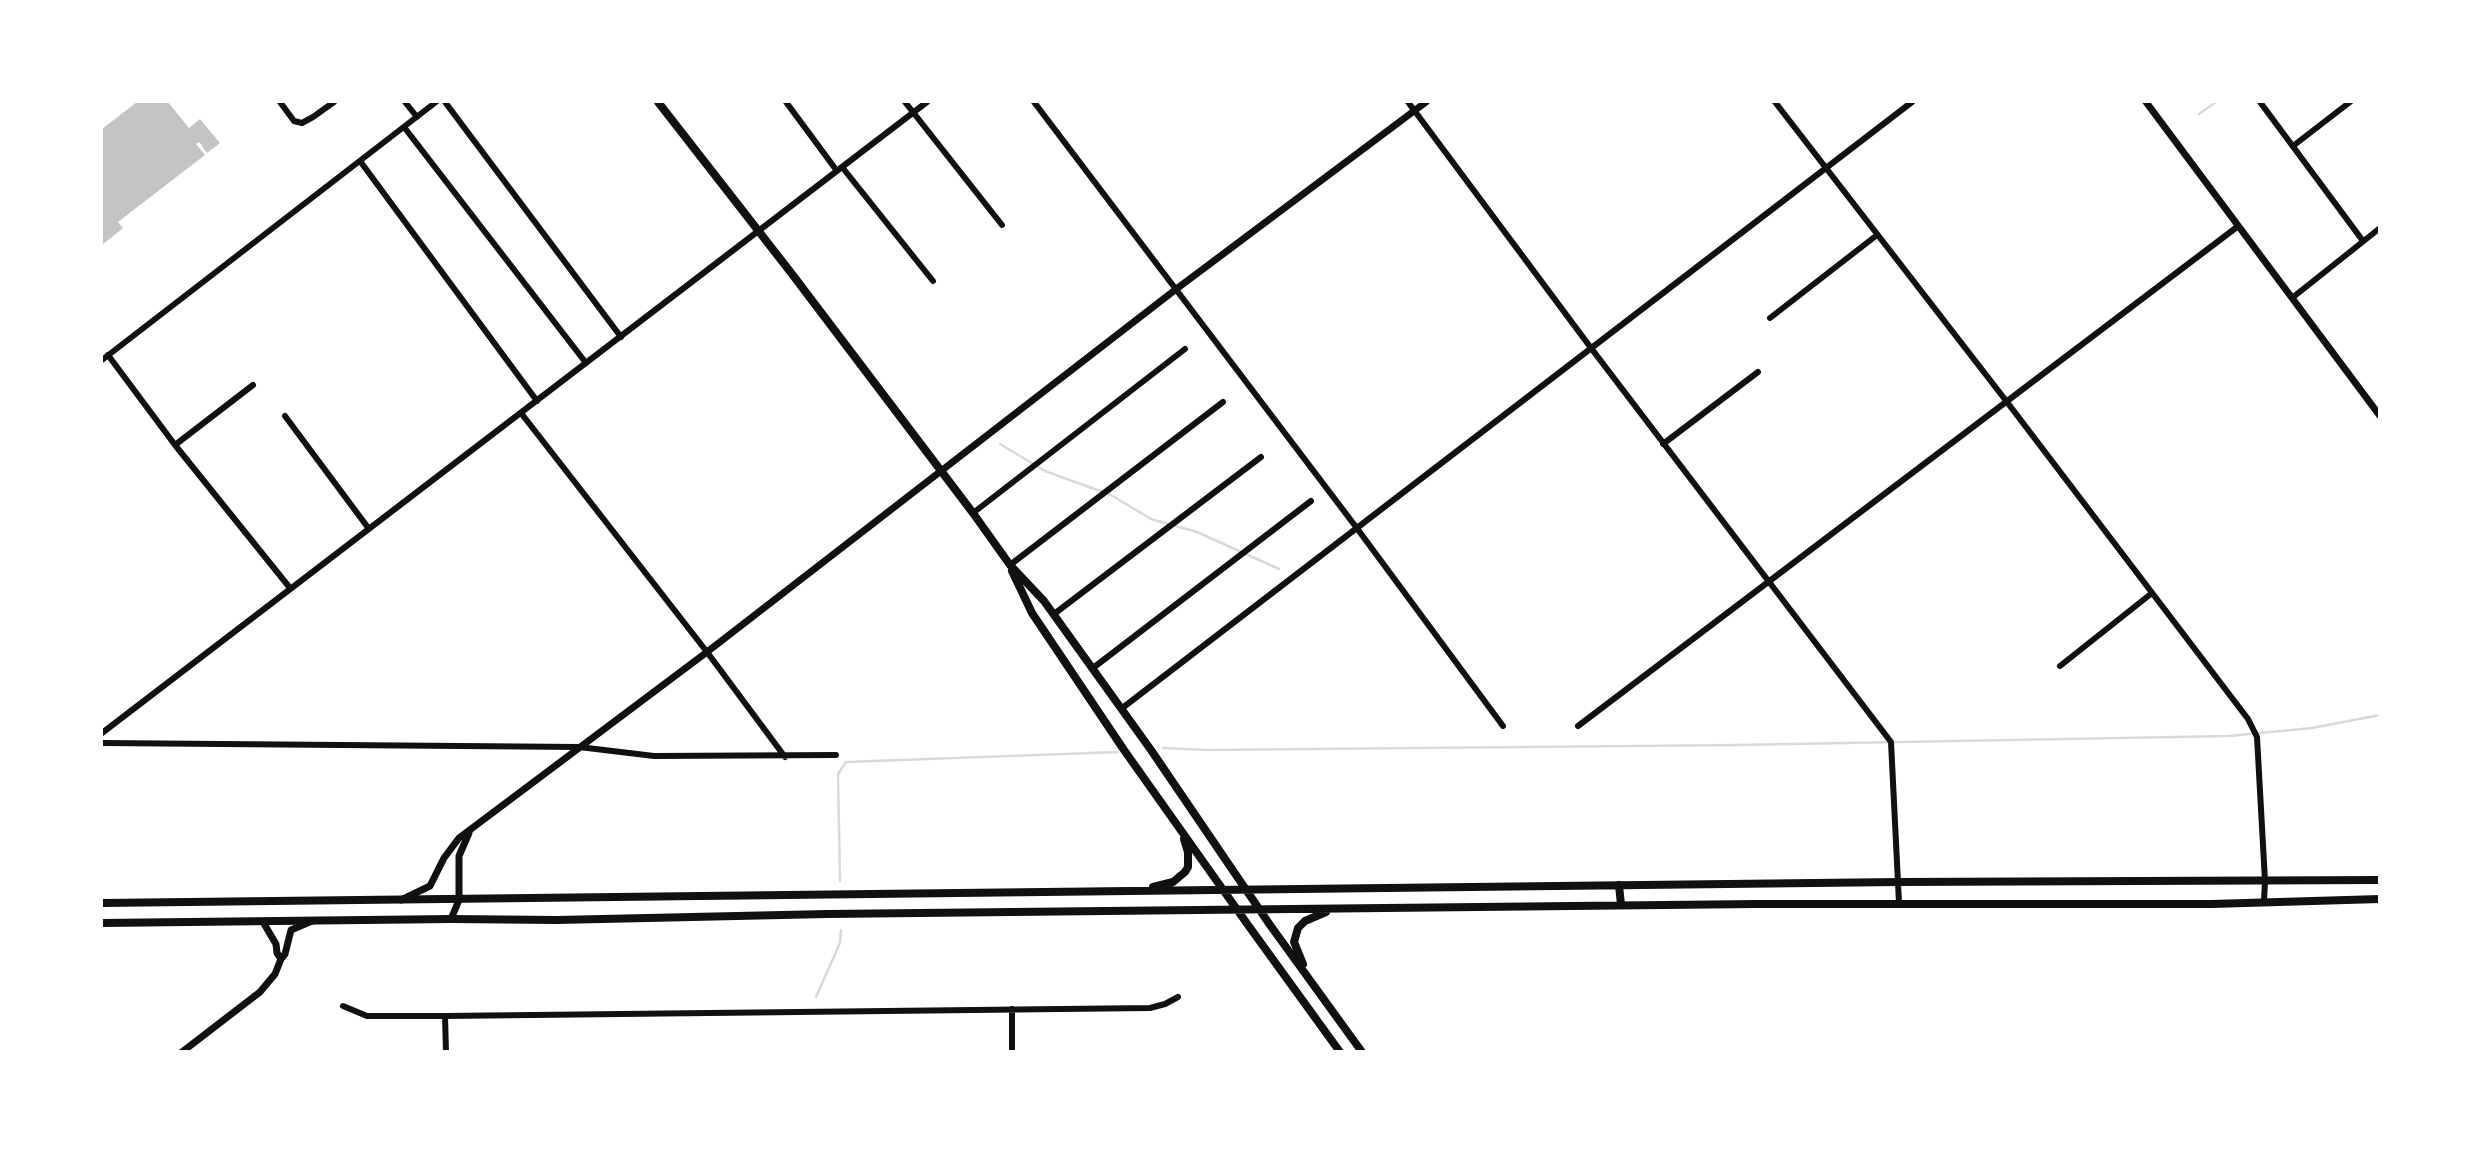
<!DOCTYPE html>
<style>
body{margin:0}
#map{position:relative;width:2481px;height:1153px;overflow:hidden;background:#fff;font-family:Barlow,sans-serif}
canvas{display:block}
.frame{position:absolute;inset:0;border:103px solid #fff;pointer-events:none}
</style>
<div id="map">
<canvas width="2481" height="1153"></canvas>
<div class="frame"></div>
</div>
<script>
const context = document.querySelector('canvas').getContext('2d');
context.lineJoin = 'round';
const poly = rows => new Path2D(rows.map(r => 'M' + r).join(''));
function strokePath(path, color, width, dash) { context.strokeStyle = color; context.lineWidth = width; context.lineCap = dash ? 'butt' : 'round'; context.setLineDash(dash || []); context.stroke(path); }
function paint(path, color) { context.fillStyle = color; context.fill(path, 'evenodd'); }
const stream = poly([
 [2199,114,2216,102],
 [1000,444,1045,471,1111,495,1151,519,1197,532,1279,569],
 [1163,748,1207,750,1736,745,2229,736,2312,728,2380,715],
 [840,881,838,774,846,762,1118,752],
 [816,997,840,943,841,930]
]);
const building = poly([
 [137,102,168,102,189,128,200,119,220,143,207,153,199,142,196,144,205,155,118,222,123,228,102,245,102,129]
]);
const minor = poly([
 [280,102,294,121,302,123,313,117,334,102],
 [405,102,417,117],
 [445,102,621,337],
 [786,102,837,171],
 [905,102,1002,225],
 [1034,102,1356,527,1503,726],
 [1408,102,1591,348,1891,742,1899,903],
 [1775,102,2007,402,2248,719,2257,737,2265,881,2264,901],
 [2260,102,2363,241],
 [404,127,586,363],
 [2293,146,2350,102],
 [360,161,537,401],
 [842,167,933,281],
 [2292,298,2380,228],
 [1770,318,1877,235],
 [108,355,175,445,290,588],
 [102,360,436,102],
 [521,413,707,652,785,757],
 [285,416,369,529],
 [1663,444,1758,372],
 [175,445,253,385],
 [973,513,1185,349],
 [1010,565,1223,402],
 [1054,614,1261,457],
 [2060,666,2152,593],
 [1093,668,1311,501],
 [1121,709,1912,102],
 [1578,726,2237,227],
 [102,733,927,102],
 [102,743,579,747,654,756,836,755],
 [343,1006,367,1016,445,1016,1150,1008,1165,1004,1178,997],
 [1012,1009,1012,1052],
 [445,1016,446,1052]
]);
const tertiary = poly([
 [2146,102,2380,416],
 [401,900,430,886,444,858,459,838,707,652,1175,290,1426,102],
 [451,919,459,900,459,856,469,833],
 [263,922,276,944,277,953,281,959],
 [182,1052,260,992,275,974,281,959,285,954,291,930,312,921]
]);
const secondary = poly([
 [658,102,792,274,973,513,1010,565,1044,601,1151,750,1270,925,1362,1052],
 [1012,571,1032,613,1124,750,1248,925,1340,1052],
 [1619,885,1621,905],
 [1153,887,1173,882,1185,872,1188,867,1188,852,1184,839],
 [102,903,1899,882,2380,880],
 [102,923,451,919,557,920,827,914,1757,904,2212,904,2380,899],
 [1303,964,1294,942,1298,928,1305,921,1326,912]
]);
strokePath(stream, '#d9d9d9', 2.5);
paint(building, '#c4c4c4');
strokePath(minor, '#111', 6);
strokePath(tertiary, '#111', 7);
strokePath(secondary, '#111', 8);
</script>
